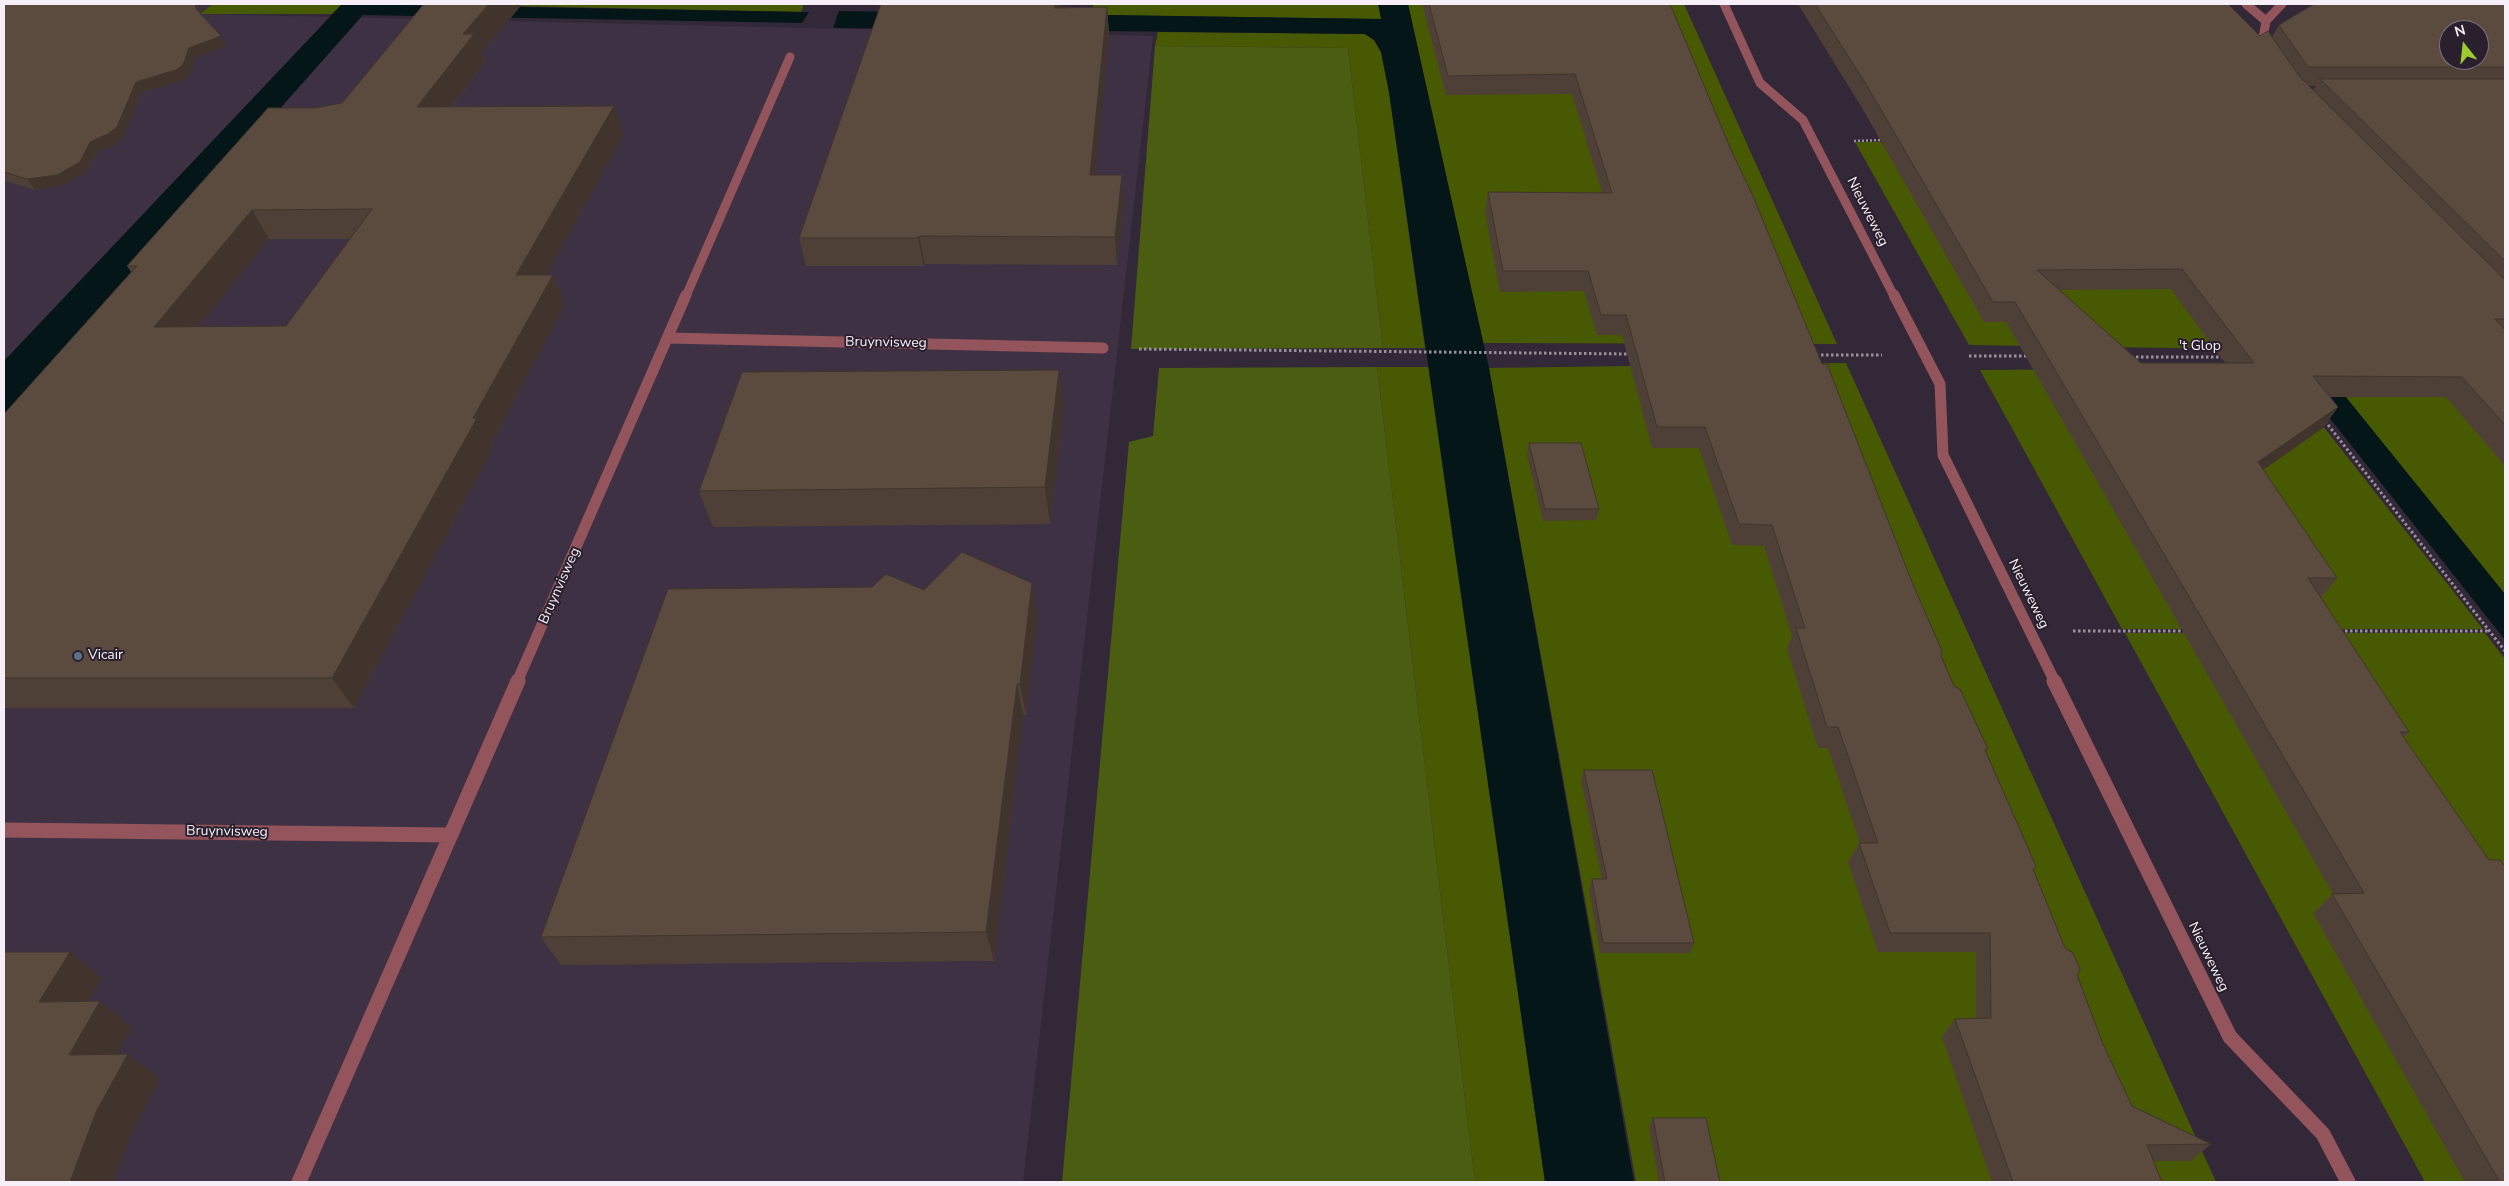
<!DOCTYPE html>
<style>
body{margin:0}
#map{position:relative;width:2509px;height:1186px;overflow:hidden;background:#332837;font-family:"Nunito Sans",sans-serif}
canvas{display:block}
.frame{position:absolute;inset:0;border:5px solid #f6eff8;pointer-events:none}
.north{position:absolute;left:2439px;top:20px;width:50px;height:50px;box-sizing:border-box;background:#291f2d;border:1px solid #7b727e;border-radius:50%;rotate:344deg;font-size:14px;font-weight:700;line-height:20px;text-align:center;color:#f6eff8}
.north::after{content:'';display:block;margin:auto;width:18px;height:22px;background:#9dca2f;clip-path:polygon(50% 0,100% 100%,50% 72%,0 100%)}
</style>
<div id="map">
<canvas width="2509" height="1186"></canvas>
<div class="frame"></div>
<div class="north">N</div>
</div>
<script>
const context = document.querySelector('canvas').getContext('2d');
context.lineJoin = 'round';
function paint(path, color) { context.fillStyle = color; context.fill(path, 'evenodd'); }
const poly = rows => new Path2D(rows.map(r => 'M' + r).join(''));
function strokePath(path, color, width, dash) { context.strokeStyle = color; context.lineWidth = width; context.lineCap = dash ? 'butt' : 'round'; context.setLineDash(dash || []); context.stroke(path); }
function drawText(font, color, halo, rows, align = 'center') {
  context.font = font + ' "Nunito Sans",sans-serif'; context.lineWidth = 4; context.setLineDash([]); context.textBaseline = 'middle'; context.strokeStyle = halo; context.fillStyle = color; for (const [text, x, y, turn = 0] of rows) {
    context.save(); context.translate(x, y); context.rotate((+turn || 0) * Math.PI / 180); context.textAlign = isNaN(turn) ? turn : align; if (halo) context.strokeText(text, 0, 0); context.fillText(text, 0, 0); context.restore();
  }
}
const built = poly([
 [4,4,213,4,201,14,1153,36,1023,1182,4,1182]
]);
const green = poly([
 [213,4,342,4,332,14,200,14],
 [418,4,804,4,801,12],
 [1093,4,1378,4,1382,19,1091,15],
 [1408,4,1684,4,1837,344,1483,343],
 [1158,32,1365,34,1374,40,1381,52,1389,92,1425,348,1383,348,1348,48,1155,46],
 [2105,141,2241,349,1969,345,1855,142],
 [1846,363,2216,1182,1636,1182,1489,368],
 [1377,367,1429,367,1545,1182,1475,1182],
 [2259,368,2289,383,2483,629,2122,629,1980,370],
 [2324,370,2505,371,2505,594],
 [2125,633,2485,633,2505,659,2505,1182,2425,1182]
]);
const forest = poly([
 [1155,46,1348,48,1383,348,1131,349],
 [1377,367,1475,1182,1062,1182,1129,442,1153,436,1159,368]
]);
const water = poly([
 [342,4,809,12,802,23,363,15,4,420,4,361],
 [1378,4,1408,4,1489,368,1634,1182,1545,1182,1389,92,1381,52,1374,40,1365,34,833,28,839,11,1381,19],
 [2268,340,2324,370,2505,594,2505,640]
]);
const pathFar1 = poly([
 [1854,141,1883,140]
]);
const path = poly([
 [1139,349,1630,354],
 [1816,355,1882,355],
 [1969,356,2027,356],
 [2131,357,2225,357],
 [2325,421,2505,651],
 [2073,631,2186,631],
 [2340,631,2489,631]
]);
const minorFar2 = poly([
 [1724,4,1760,83,1803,120,1894,296],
 [2246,4,2266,21],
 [2265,49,2262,44,2266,21,2282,4],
 [686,296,790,57]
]);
const minorFar1 = poly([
 [1894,295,1940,384,1943,455,2055,682],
 [669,338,1103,348],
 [517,682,686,295]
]);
const minor = poly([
 [2054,681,2230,1037,2323,1134,2348,1182],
 [4,830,450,835],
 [299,1182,518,681]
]);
const wall = poly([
 [4,4,201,4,201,15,226,46,195,59,189,75,182,81,142,92,123,138,115,145,97,152,87,172,64,185,35,190,6,181,4,182],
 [424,4,522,4,482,53,485,62,452,107,624,134,546,275,553,275,565,304,491,444,493,448,354,708,4,708,4,414,131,272,127,266,315,108,342,103],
 [269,239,350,239,286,326,198,326],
 [1063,4,1062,7,1107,7,1109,33,1095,175,1124,203,1117,265,925,264,924,266,806,266,799,238],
 [1422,4,1670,4,1822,364,1954,686,1988,749,1986,752,2036,866,2033,869,2065,948,2077,975,2103,1044,2132,1106,2211,1144,2191,1161,2153,1161,2162,1182,1992,1182,1942,1037,1955,1019,1976,1018,1976,952,1878,952,1848,862,1859,843,1860,843,1828,748,1818,748,1787,649,1792,636,1764,546,1732,545,1699,448,1652,448,1622,335,1597,335,1584,291,1500,292,1485,212,1488,192,1602,193,1572,94,1446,95],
 [1798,4,2228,4,2260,36,2272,37,2279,25,2505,4,2505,466,2446,397,2330,397,2338,407,2323,428,2263,470,2337,578,2321,598,2409,732,2404,737,2505,1182,2465,1182,2313,913,2333,894,2006,322,1984,322,1862,108],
 [2309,86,2316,86,2313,90],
 [2171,289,2225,363,2141,363,2060,290],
 [1059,370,1064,406,1050,524,713,527,699,491],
 [1529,443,1599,509,1596,520,1543,521,1527,455],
 [1032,583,1037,615,1026,715,1023,715,994,961,561,965,541,937,872,587,924,590],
 [1584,770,1694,943,1690,953,1600,953,1589,890,1592,879,1602,879,1581,781],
 [1653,1118,1720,1182,1659,1182,1649,1127]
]);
const shadedWall = poly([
 [196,4,201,4,201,19,196,9],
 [489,4,522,4,482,53,485,62,430,135,417,107,463,34],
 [1055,4,1063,4,1057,33,1055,8],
 [1107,7,1109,33,1093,203,1090,175],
 [221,36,226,46,195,59,189,75,182,81,142,92,123,138,115,145,97,152,87,172,64,185,35,190,27,179,90,142,136,82,189,48],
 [614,106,624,134,530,304,516,275],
 [1122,175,1124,203,1117,265,1115,237],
 [252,210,269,239,174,357,154,327],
 [919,236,925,264,924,266,918,238],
 [553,275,565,304,491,444,493,448,354,708,332,678,473,418],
 [1059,370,1064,406,1050,524,1045,487],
 [2338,407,2323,428,2244,483,2258,462],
 [1032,583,1037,615,1026,715,1020,684],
 [1017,684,1023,715,994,961,986,932],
 [70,952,102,978,73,1028,39,1002],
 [100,1001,132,1027,103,1080,69,1055],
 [128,1054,160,1079,130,1137,114,1182,70,1182,96,1112]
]);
const building = poly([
 [4,4,196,4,196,9,221,36,189,48,183,65,176,70,136,82,117,127,108,134,90,142,80,162,57,175,27,179,4,172,4,4],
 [424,4,489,4,463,34,474,34,417,107,614,106,516,275,553,275,473,418,477,418,332,678,4,678,4,414,137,266,127,266,268,108,315,108,342,103,424,4],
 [372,209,286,326,154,327,252,210,372,209],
 [881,4,1055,4,1055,8,1107,7,1090,175,1122,175,1115,237,919,236,918,238,799,238,881,4],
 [1429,4,1670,4,1731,150,1753,196,1822,364,1827,364,1912,582,1942,651,1941,656,1954,686,1960,689,1988,749,1985,750,2036,866,2033,869,2065,948,2073,953,2080,969,2077,975,2103,1044,2132,1106,2211,1144,2147,1145,2162,1182,2013,1182,1955,1019,1991,1018,1990,933,1890,933,1859,843,1878,843,1838,727,1827,727,1796,628,1805,628,1772,525,1739,524,1705,427,1657,427,1626,315,1601,315,1588,271,1503,271,1488,192,1612,193,1575,74,1448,76,1429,4],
 [1815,4,2228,4,2260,36,2268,31,2300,77,2505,280,2505,319,2495,319,2505,330,2505,425,2462,377,2313,376,2338,407,2258,462,2337,578,2308,578,2409,732,2400,732,2489,860,2500,860,2505,867,2505,1182,2500,1182,2332,894,2364,893,2015,302,1993,302,1869,89,1815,4],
 [2182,269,2254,363,2141,363,2037,270,2182,269],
 [2314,4,2505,4,2505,67,2308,67,2279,25,2314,4],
 [2449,30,2479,30,2479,60,2449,60,2449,30],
 [2320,79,2505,79,2505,261,2320,79],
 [1059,370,1045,487,699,491,742,372,1059,370],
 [1529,443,1581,443,1599,509,1545,509,1529,443],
 [962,552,1032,583,1020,684,1017,684,986,932,541,937,668,589,872,587,886,574,924,590,962,552],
 [1584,770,1652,770,1694,943,1603,943,1592,879,1607,879,1584,770],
 [4,952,70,952,39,1002,100,1001,69,1055,128,1054,96,1112,70,1182,4,1182,4,952],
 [1653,1118,1706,1118,1720,1182,1665,1182,1653,1118]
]);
const markers = [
 [78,656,5,"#5c6f8a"]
];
const streetNames = [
 ["Nieuweweg",1867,212,63],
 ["Bruynvisweg",886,343,1],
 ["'t Glop",2200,347],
 ["Bruynvisweg",560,586,-66],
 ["Nieuweweg",2028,594,64],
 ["Bruynvisweg",227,832,1],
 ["Nieuweweg",2208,957,64]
];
const poiNames = [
 ["Vicair",88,656]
];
paint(built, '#3f3144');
paint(green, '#475a03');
paint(forest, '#4a5d10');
paint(water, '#041617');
strokePath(pathFar1, '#99909c', 2.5, [2, 2]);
strokePath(path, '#99909c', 3, [2.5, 2.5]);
strokePath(minorFar2, '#93545c', 9);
strokePath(minorFar1, '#93545c', 11);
strokePath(minor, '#93545c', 15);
paint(wall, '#4e4036');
paint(shadedWall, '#40342c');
paint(building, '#5b4b3f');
strokePath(building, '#40342c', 1);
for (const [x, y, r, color] of markers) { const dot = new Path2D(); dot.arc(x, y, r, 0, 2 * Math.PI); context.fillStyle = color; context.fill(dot); strokePath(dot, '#291f2d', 2); }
drawText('14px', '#f6eff8', '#291f2d', streetNames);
drawText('14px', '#f6eff8', '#291f2d', poiNames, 'left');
</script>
